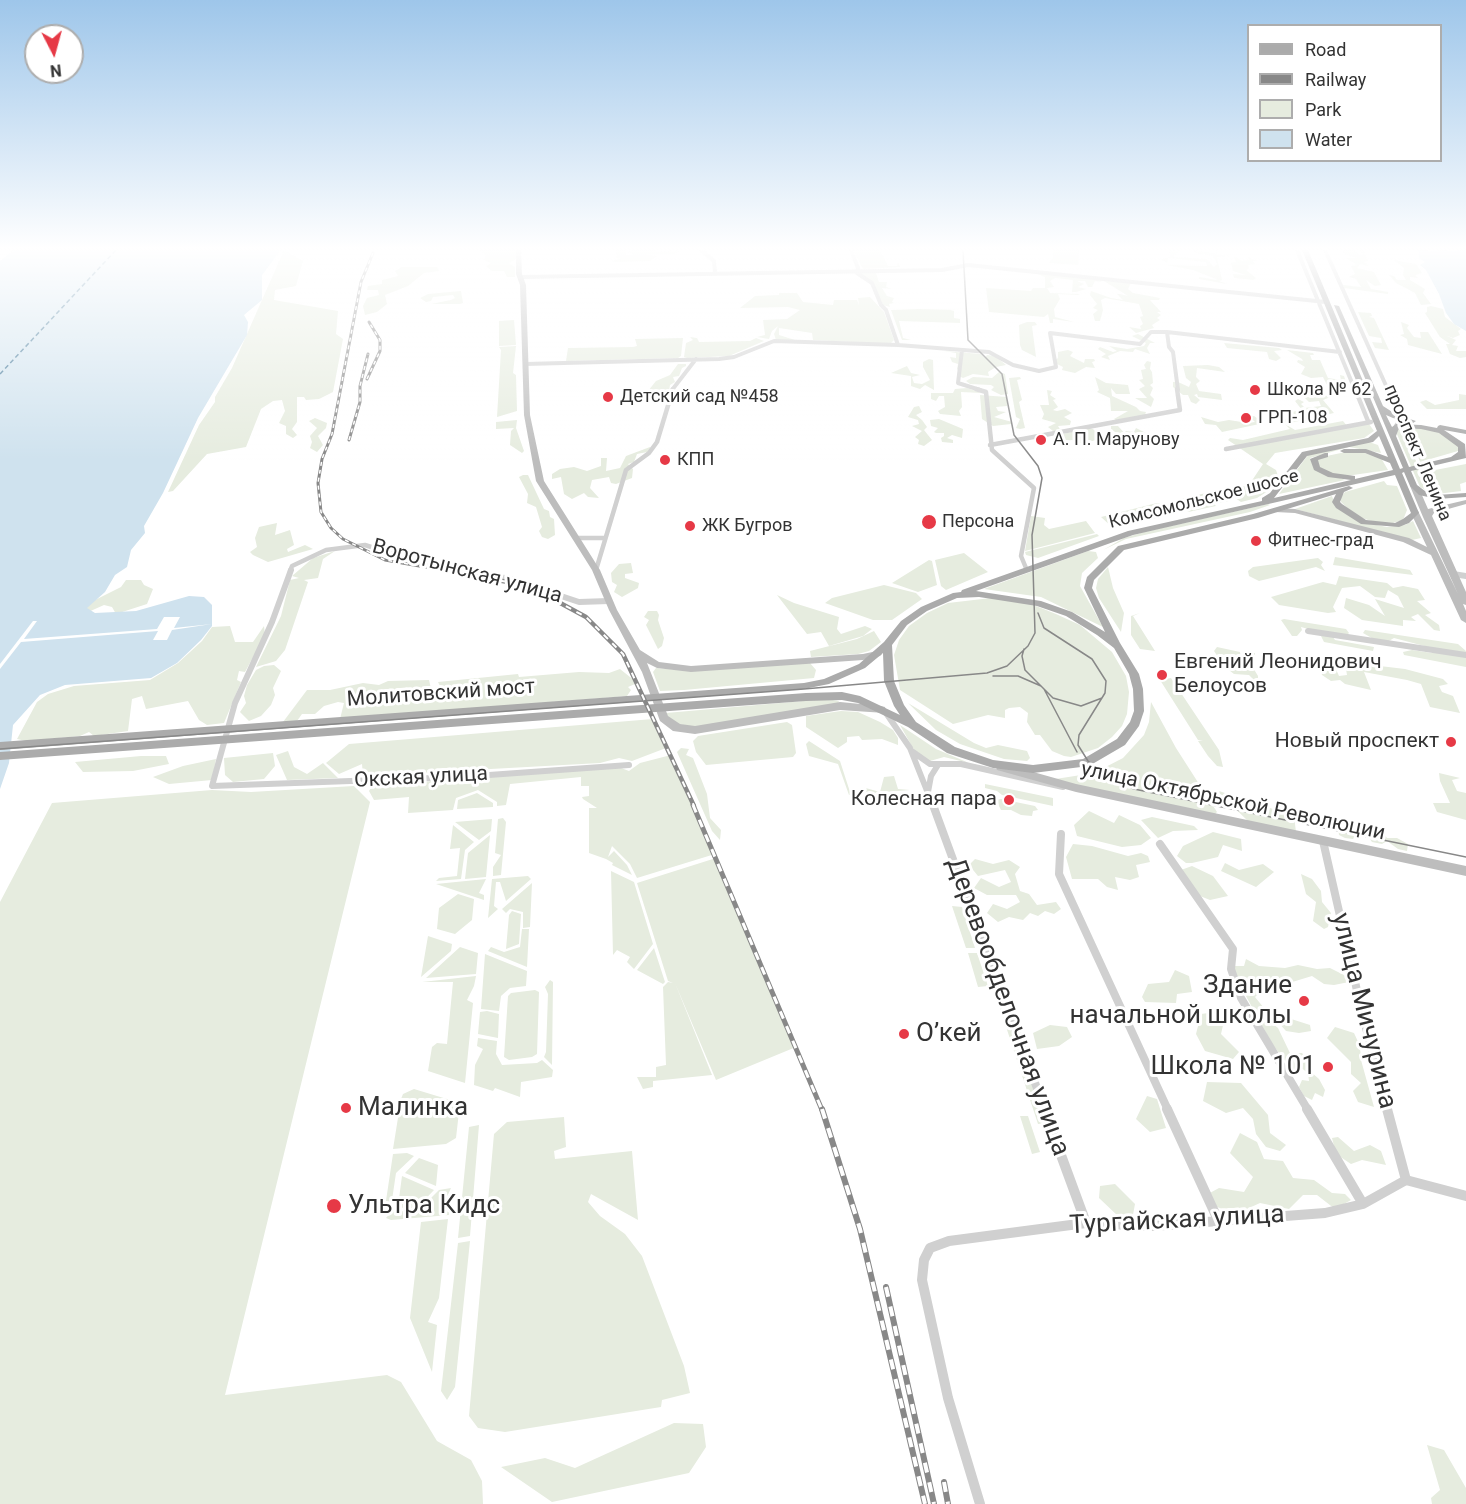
<!DOCTYPE html>
<meta charset="utf-8">
<style>
body{margin:0}
#map{position:relative;width:1466px;height:1504px;overflow:hidden;background:#fff;font-family:Roboto,sans-serif}
canvas{display:block}
.legend{position:absolute;left:1247px;top:24px;width:195px;height:138px;box-sizing:border-box;background:#fff;border:2px solid #adadad;margin:0;padding:8px 10px;list-style:none;font-size:18px;color:#333}
.legend li{display:flex;align-items:center;gap:12px;height:30px}
.legend b{width:30px;border:2px solid #adadad}
.north{position:absolute;left:24px;top:24px;width:60px;height:60px;box-sizing:border-box;background:#fff;border:2px solid #adadad;border-radius:50%;rotate:174deg;font-size:16px;font-weight:700;line-height:24px;text-align:center;color:#333}
.north::after{content:'';display:block;margin:auto;width:21px;height:27px;background:#e63946;clip-path:polygon(50% 0,100% 100%,50% 72%,0 100%)}
</style>
<div id="map">
<canvas width="1466" height="1504"></canvas>
<ul class="legend">
<li><b style="height:8px;background:#ababab"></b>Road</li>
<li><b style="height:8px;background:#888"></b>Railway</li>
<li><b style="height:16px;background:#e6ecdf"></b>Park</li>
<li><b style="height:16px;background:#cfe2ee"></b>Water</li>
</ul>
<div class="north">N</div>
</div>
<script>
const context = document.querySelector('canvas').getContext('2d');
context.lineJoin = 'round';
function paint(path, color) { context.fillStyle = color; context.fill(path, 'evenodd'); }
const poly = rows => new Path2D(rows.map(r => 'M' + r).join(''));
function strokePath(path, color, width, dash) { context.strokeStyle = color; context.lineWidth = width; context.lineCap = dash ? 'butt' : 'round'; context.setLineDash(dash || []); context.stroke(path); }
function drawText(font, color, halo, rows, align = 'center') {
  context.font = font + ' Roboto,sans-serif'; context.lineWidth = 6; context.setLineDash([]); context.textBaseline = 'middle'; context.strokeStyle = halo; context.fillStyle = color; for (const [text, x, y, turn = 0] of rows) {
    context.save(); context.translate(x, y); context.rotate((+turn || 0) * Math.PI / 180); context.textAlign = isNaN(turn) ? turn : align; if (halo) context.strokeText(text, 0, 0); context.fillText(text, 0, 0); context.restore();
  }
}
const green = poly([
 [284,250,303,261,296,286,275,290,274,300,338,311,336,334,343,339,333,392,319,399,306,400,304,397,297,397,297,422,292,429,297,435,293,438,286,434,286,426,279,423,285,411,282,400,273,401,261,409,246,447,207,454,173,491,168,492,199,425,215,402,215,397,232,368],
 [480,250,516,250,516,259,509,263,515,267,515,277,507,277,504,271,492,271,486,266,491,263,484,260,486,256],
 [617,250,626,250,626,255,633,254,628,252,631,250,656,250,657,252,682,250,675,254,647,254,657,256,650,261,615,262,612,261,621,259,616,258],
 [853,250,880,250,888,266,897,266,898,262,900,267,863,269],
 [1053,250,1079,250,1078,265,1049,263,1053,258],
 [1180,250,1173,257,1207,259,1214,267,1217,264,1213,256,1196,253,1194,250,1216,254,1216,250,1208,250,1217,250,1217,254,1229,256,1217,257,1222,280,1219,281,1227,284,1199,279,1199,277,1218,280,1193,270,1167,265,1207,266,1206,262,1168,258,1167,263,1161,259,1171,257,1169,251],
 [1342,250,1353,250,1360,255,1363,254,1359,250,1363,250,1368,261,1364,262,1369,266,1360,264,1357,268,1374,272,1381,285,1375,286,1366,280,1371,289,1388,292,1388,294,1344,288,1343,285,1361,287,1356,279,1349,277,1355,274,1351,266,1357,265,1346,258,1358,258,1345,255],
 [1234,256,1242,261,1249,260,1248,257,1257,261,1253,261,1255,264,1248,265,1249,268,1246,270,1256,278,1253,280,1234,278,1233,274,1246,275,1233,271,1231,263,1236,262],
 [1394,260,1416,264,1422,273,1415,275,1418,278,1410,277,1410,280,1425,289,1423,293,1431,304,1421,305,1415,293,1396,283,1389,275,1394,276,1397,280,1406,280,1403,275,1404,268],
 [402,267,437,267,439,271,424,273,408,286,385,295,387,304,377,312,365,315,363,306,367,298,379,295,378,290,367,290,368,286,382,284,382,280,398,276,395,271],
 [859,273,876,273,879,282,887,282,886,287,892,289,882,288,887,296,894,298,892,302,894,303,889,304,890,307,883,305,876,290],
 [1035,273,1097,279,1102,282,1095,281,1092,287,1088,287,1085,281,1077,281,1084,284,1078,287,1086,289,1076,292,1072,292,1073,280,1055,278,1050,281,1054,287,1047,288,1050,293,1078,294,1080,295,1058,294,1060,299,1054,309,1055,317,1074,322,1053,319,1053,323,1050,323,1048,314,1044,317,989,312,986,288,1031,291,1033,288,1045,288,1045,277],
 [1104,281,1131,283,1128,289,1133,293,1160,298,1159,300,1150,300,1161,312,1157,312,1161,315,1157,318,1160,320,1152,325,1154,328,1136,333,1129,327,1141,329,1140,326,1143,324,1140,317,1143,316,1139,304,1105,298,1101,300,1103,310,1100,321,1095,321,1093,314,1098,310,1093,308,1097,304,1090,295,1091,291,1111,298,1123,300,1117,294,1120,294,1128,296],
 [461,291,463,303,460,304,431,304,451,300,455,298,453,295,433,297,431,301,426,302,420,298,428,294],
 [779,293,797,293,803,302,833,305,834,300,857,300,859,305,858,298,870,297,884,312,894,340,890,344,813,340,812,333,779,328,779,335,795,340,776,340,774,334,778,326,772,331,769,339,757,337,765,335,763,320,787,319,800,310,788,307,740,308,755,296,779,295],
 [1431,306,1443,309,1445,317,1461,329,1458,331,1460,335,1453,338,1445,335,1456,340,1452,345,1458,346,1456,351,1466,351,1466,357,1460,358,1450,354,1446,344,1450,344,1440,337,1425,313,1427,312,1427,307],
 [919,309,961,310,950,310,954,311,954,318,960,319,960,323,899,321,903,338,911,340,902,340,891,310],
 [1358,312,1371,313,1372,316,1369,317,1374,318,1389,350,1375,348,1372,342,1382,343,1381,338,1369,336],
 [514,320,516,345,499,346,499,321],
 [1027,322,1035,322,1037,325,1032,326,1036,357,1022,350,1020,345,1019,325],
 [1401,322,1409,325,1407,328,1414,337,1421,338,1420,332,1428,332,1442,354,1408,345,1407,339,1400,335,1404,334],
 [1138,334,1155,343,1150,343,1147,348,1150,354,1135,349,1133,352,1120,351,1108,356,1110,360,1101,357,1106,354,1098,349,1100,347,1113,352,1117,351,1109,346,1127,349,1144,346,1146,343,1132,336],
 [690,337,697,338,699,342,750,341,756,338,764,341,729,356,687,358,684,357,686,343,693,340],
 [683,338,681,356,678,358,566,361,568,348,633,347,637,346,635,339],
 [1224,343,1279,348,1282,350,1274,351,1281,358,1276,361,1269,359,1267,352,1227,348],
 [516,346,513,373,516,375,517,411,497,417,501,350,499,347],
 [1068,350,1073,352,1070,356,1084,363,1085,359,1094,359,1095,361,1092,362,1095,368,1086,367,1075,373,1062,370,1063,367,1053,362,1058,358,1058,352],
 [1287,350,1313,353,1314,355,1310,355,1312,360,1320,360,1328,378,1341,380,1340,375,1344,376,1346,382,1335,381,1338,384,1327,385,1323,377,1311,378,1301,374,1305,367,1297,362,1298,360,1303,361,1302,359],
 [944,351,981,354,985,358,987,355,995,356,1006,365,996,367,988,372,989,376,973,374,963,378,959,376,961,372,957,369,958,364,952,362,950,357,956,358,956,353],
 [929,359,933,360,934,390,925,385,920,389,911,386,911,376,891,373,907,366,911,373,920,375,912,377,914,383,922,384,930,380,923,367,923,362],
 [1147,361,1151,362,1150,369,1152,372,1153,383,1150,385,1153,388,1150,395,1154,399,1151,407,1135,398,1147,398,1139,389,1145,386,1139,380,1143,379,1141,370,1146,369,1144,365],
 [678,364,686,364,686,366,682,368,679,376,673,377,675,382,670,385,668,396,663,396,658,391,650,394,648,391,656,381,670,375],
 [1208,365,1219,367,1225,372,1197,368,1196,377,1200,381,1196,384,1199,391,1221,394,1222,400,1198,397,1197,394,1194,395,1200,400,1196,404,1191,402,1188,395,1183,395,1173,387,1173,382,1178,382,1189,387,1191,382,1186,378,1183,366],
 [999,372,1005,374,1008,394,1001,395,991,390,994,387,991,385,970,384,966,381,973,377,992,378],
 [1020,377,1021,379,1017,380,1022,400,1019,402,1025,428,1020,429,1016,428,1020,419,1016,417,1009,378],
 [1095,377,1106,383,1128,385,1130,394,1116,394,1111,388,1112,396,1136,407,1140,411,1146,412,1145,415,1117,421,1114,419,1128,411,1111,411,1110,398,1097,392,1099,390],
 [967,388,982,393,961,392,962,407,959,411,961,416,940,414,938,411,945,407,944,396,939,396,936,401,931,399,931,393,953,393,955,389],
 [1047,390,1052,391,1050,395,1056,399,1053,400,1058,407,1053,410,1057,411,1065,409,1072,413,1064,417,1071,421,1070,425,1058,426,1061,431,1053,431,1048,427,1056,423,1042,419,1044,414,1040,405,1049,405],
 [1459,394,1466,395,1466,409,1427,409,1420,402,1426,400,1435,405,1459,400],
 [980,395,1007,397,1007,406,996,407,998,411,1006,412,994,417,1012,422,1011,424,993,426,982,419],
 [1302,395,1333,396,1323,400,1334,413,1290,423,1279,420,1297,417,1291,412,1302,410,1295,401,1298,399,1304,402,1301,404,1305,408,1321,406,1319,401,1309,402],
 [919,406,922,412,916,415,922,420,927,427,924,430,932,440,924,446,918,444,919,440,915,437,922,431,912,426,919,424,918,420,908,417,914,407],
 [1254,416,1264,423,1222,432,1216,425,1205,424,1201,417,1218,422,1229,420,1248,423,1255,422,1250,417],
 [315,418,327,423,326,428,318,436,323,445,317,452,310,448,312,442,310,436,317,428,309,421],
 [939,419,963,429,962,438,952,435,947,438,953,440,953,443,942,442,941,438,944,436,944,433,936,433,934,432,938,428,931,426,930,420],
 [517,420,516,428,524,451,522,453,510,445,511,431,514,428,496,429,496,422],
 [1343,421,1348,427,1369,424,1374,431,1364,438,1275,453,1266,464,1276,470,1278,476,1277,484,1271,489,1257,498,1241,502,1228,493,1228,490,1249,485,1263,464,1228,440,1230,438,1243,440,1290,429,1285,424,1295,430],
 [1111,426,1118,426,1127,436,1129,435,1125,431,1134,432,1136,428,1148,434,1141,435,1142,439,1137,441,1139,446,1135,447,1111,429],
 [1088,428,1093,429,1102,438,1083,444,1072,440,1063,441,1059,435],
 [1404,428,1415,459,1433,494,1420,487,1396,432,1397,429],
 [1407,428,1424,428,1444,434,1459,446,1458,451,1420,462],
 [1369,442,1378,445,1381,453,1349,447,1310,458,1314,468,1345,480,1279,494,1308,455],
 [650,447,652,451,637,454,634,462,628,464,633,469,632,478,616,484,611,483,609,477,592,480,590,488,599,498,588,497,584,493,572,499,564,494,561,477,552,479,552,474,560,469,574,467,587,471,601,466,601,458,607,458,606,471,620,468,626,456],
 [1355,450,1381,458,1388,470,1346,476,1334,475,1319,467,1317,460,1322,457],
 [1466,464,1466,482,1460,484,1461,491,1437,494,1425,472],
 [523,475,528,475,544,509,549,511,550,517,554,519,555,535,548,539,542,537,539,531,542,527,536,507,527,503,528,494,519,477],
 [1384,481,1387,485,1397,486,1407,510,1403,520,1393,523,1374,522,1356,516,1341,502,1340,498,1345,492],
 [1223,489,1229,501,1214,504,1216,506,1188,512,1172,501],
 [1332,496,1336,507,1361,522,1387,527,1405,525,1413,521,1421,538,1412,540,1295,509],
 [1157,503,1166,505,1176,514,1113,528,1101,517],
 [1268,504,1270,505,1250,512,1126,539,1103,550,1124,538,1144,532],
 [1031,516,1045,518,1044,525,1049,529,1086,521,1095,533,1025,551],
 [277,523,275,535,290,530,294,545,287,549,288,552,305,545,313,549,268,562,253,555,250,552,257,547,255,538,259,527],
 [1097,534,1099,536,1038,558,1026,555,1025,552],
 [335,551,323,559,318,578,304,580,308,582,285,650,276,661,256,667,281,616,290,580,299,578,292,576,313,558],
 [1088,551,1096,552,1098,558,1082,573,1080,586,1103,627,1041,597,984,589],
 [964,553,988,572,946,590,941,586,935,560],
 [1335,557,1410,570,1413,575,1333,565],
 [1318,558,1323,562,1321,565,1325,571,1316,567,1259,581,1249,576,1248,571,1253,567],
 [929,560,932,561,937,585,918,592,892,583],
 [631,563,633,573,625,574,625,578,639,583,638,588,622,597,614,592,617,585,612,582,611,573,619,564],
 [1108,567,1113,588,1124,613,1121,632,1099,598,1096,588,1098,579],
 [1339,576,1387,583,1393,588,1403,586,1418,589,1425,600,1417,601,1431,613,1425,615,1439,625,1440,631,1434,630,1418,614,1411,617,1416,621,1403,620,1403,626,1362,620,1344,608,1346,598,1369,605,1385,616,1375,599,1404,608,1398,596,1388,590,1385,598,1375,597,1360,586,1342,588,1333,607,1336,612,1328,613,1279,605,1271,597,1323,582,1336,585],
 [126,580,141,580,144,585,153,589,147,604,116,614,112,607,104,605,86,613,83,606,121,587],
 [884,585,916,593,922,599,892,620,873,620,825,603,832,598],
 [777,595,794,603,839,617,837,629,841,634,865,626,872,629,863,636,829,646,821,632,807,634],
 [991,598,1031,604,1056,614,1080,625,1112,652,1126,676,1129,692,1127,714,1122,726,1112,737,1098,748,1071,757,1064,756,1052,751,1040,735,1035,735,1027,722,1028,713,1020,707,1009,708,1005,710,1005,718,988,715,953,724,900,690,894,655,899,640,909,626,927,613,948,603],
 [648,611,657,611,659,615,658,620,664,638,662,646,658,649,646,625,649,620,644,617],
 [1140,613,1133,616,1155,651,1140,649,1131,635,1131,616],
 [1284,619,1346,629,1349,633,1347,635,1331,634,1335,640,1374,647,1373,651,1324,642,1319,632,1301,627,1302,630,1297,636,1292,636,1281,620],
 [230,626,235,642,253,642,264,626,265,635,245,672,239,671,237,680,241,682,224,723,207,725,199,720,188,701,146,709,142,696,132,699,128,731,94,736,89,732,80,736,26,741,17,739,37,702,48,694,74,686,150,680,178,663,202,641,212,627],
 [1365,630,1458,644,1466,651,1466,667,1404,655,1403,652,1412,650,1432,653,1432,648,1394,638,1387,642,1377,641,1363,633],
 [874,631,881,642,869,651,858,654,811,657,810,651,857,639],
 [1217,647,1240,652,1243,670,1247,670,1246,653,1255,653,1255,666,1252,666,1258,676,1258,684,1249,675,1234,674,1225,667,1214,651],
 [1322,657,1335,667,1339,676,1347,675,1346,669,1338,661,1405,669,1443,679,1448,684,1439,686,1442,692,1453,696,1460,713,1430,707,1421,684,1407,680,1364,672,1371,690,1345,684,1340,680,1331,681,1322,675,1319,665,1325,664],
 [810,663,816,670,814,678,684,690,660,691,653,672,656,668,696,671],
 [274,665,281,671,273,688,275,695,271,705,261,716,249,721,240,712,246,703,244,696,247,685,256,670,264,666],
 [620,669,635,681,635,684,628,687,631,690,627,696,340,719,344,703,338,702,324,706,315,714,302,714,297,721,283,722,307,690,330,690,363,683,379,685,388,681,429,680,433,697,437,696,441,688,438,682,518,674,519,677,579,672,609,673],
 [1171,678,1219,750,1223,767,1217,766,1208,756,1198,741,1203,740,1198,740,1160,680],
 [826,699,839,701,838,703,695,727,672,723,666,713],
 [1151,702,1176,748,1217,812,1214,815,1049,780,1094,773,1123,758,1144,735,1149,722],
 [908,703,974,743,986,748,998,745,1027,751,1030,758,1027,761,1004,759,960,744,936,730],
 [841,711,858,712,880,722,893,730,898,738,898,745,882,739,862,740,859,736,847,737,847,742,838,748,806,727,806,716],
 [653,719,666,748,632,761,619,758,600,763,363,776,362,764,339,774,326,763,349,744],
 [787,722,792,725,796,753,793,757,706,765,696,752,693,741,698,736],
 [900,725,936,749,969,763,944,757,930,761,914,750],
 [809,741,840,761,850,792,860,792,862,787,880,792,884,777,894,776,898,789,910,790,849,795,838,764,809,756,806,744],
 [681,748,689,749,686,755,693,758,707,794,710,818,721,830,720,840,712,831,677,752],
 [288,751,294,767,307,774,323,763,338,778,287,780,276,755],
 [273,753,275,766,264,779,233,782,225,775,224,758],
 [671,755,715,854,637,878,630,864,612,846,608,857,614,851,627,865,632,875,612,865,613,863,606,859,589,853,589,808,597,808,583,799,582,797,589,796,589,786,581,786,581,777,510,784,506,805,497,806,497,802,478,790,456,798,453,810,408,813,409,797,374,800,369,791,372,786,582,769,621,768,629,771,640,763],
 [141,756,166,756,169,764,133,771,83,772,75,762],
 [216,759,212,780,169,784,153,777,183,766],
 [1439,773,1460,778,1452,780,1457,791,1466,793,1466,820,1437,812,1433,803,1450,803,1440,781],
 [985,784,1053,798,1053,806,1002,795,997,791,985,788],
 [354,786,370,802,225,1395,387,1375,401,1382,437,1441,471,1460,482,1481,483,1504,0,1504,0,902,52,803,212,790,251,792],
 [1216,790,1294,816,1296,832,1250,823],
 [477,793,493,803,493,807,457,809,458,800],
 [1001,799,1035,806,1038,810,1033,811,1032,816,1021,815,1011,810,1001,810,996,800],
 [1089,811,1114,823,1119,815,1140,825,1151,838,1141,845,1122,847,1077,836,1074,825],
 [1152,817,1194,826,1198,830,1173,831,1158,838,1141,820],
 [503,818,506,822,501,875,493,876,493,867,501,855,495,853,498,819],
 [492,819,491,831,479,840,455,822],
 [1342,822,1382,831,1387,838,1397,838,1408,844,1407,851,1398,849,1387,841,1382,844,1372,842,1367,835,1357,834,1353,839,1345,838,1339,835,1338,827],
 [453,825,474,842,465,850,461,879,436,881,439,878,457,876,460,848,450,849],
 [1213,832,1241,839,1242,851,1223,845,1218,857,1192,863,1186,863,1177,856,1183,846],
 [490,835,486,877,465,879,468,853],
 [1073,844,1092,846,1128,856,1141,853,1148,856,1150,862,1136,865,1139,877,1130,880,1115,877,1118,890,1107,887,1098,879,1072,879,1066,857],
 [716,858,796,1047,716,1080,675,983,712,1075,653,1081,653,1087,643,1089,637,1077,656,1077,656,1067,666,1065,663,987,668,982,673,983,668,981,637,883],
 [975,859,993,864,1009,860,1020,867,1015,874,1020,891,1029,894,1037,905,1056,902,1061,909,1054,914,1045,911,1038,916,1030,913,1023,920,1009,917,998,922,987,913,993,904,1007,909,1020,902,1016,895,987,895,974,888,981,878,999,887,1011,882,1005,870,978,876,969,865],
 [1225,863,1239,870,1263,864,1274,872,1256,887,1221,871],
 [1192,866,1213,876,1228,896,1210,900,1195,894,1181,870],
 [611,871,634,882,653,944,634,969,627,962,630,957,617,950,613,955],
 [1301,874,1312,879,1321,891,1322,902,1331,913,1328,927,1324,929,1313,921,1316,902,1306,894],
 [528,876,531,879,506,901,500,882,496,882,494,906,498,909,488,918,492,879],
 [486,879,479,893,484,895,484,900,436,884],
 [532,883,530,927,523,928,523,912,510,909,506,913,502,909],
 [458,894,474,899,472,920,455,934,437,929,439,908],
 [966,905,1047,1123,1038,1124],
 [952,906,962,907,975,948,966,948],
 [512,911,521,914,519,944,506,949,509,915],
 [522,929,529,929,527,967,488,951,491,947,504,952,520,947],
 [428,936,452,944,451,951,421,977],
 [460,947,478,953,476,974,426,978],
 [654,948,665,982,663,984,637,970],
 [968,953,977,953,988,986,978,987],
 [485,954,527,971,526,986,510,988,501,996,499,1011,481,1009],
 [1246,959,1259,966,1285,968,1298,965,1317,969,1330,968,1348,977,1349,982,1334,985,1324,984,1312,976,1289,983,1274,976,1269,980,1258,980,1263,990,1255,997,1264,1008,1266,1018,1278,1028,1300,1074,1294,1072,1272,1044,1234,974,1235,966,1244,966],
 [1175,970,1189,976,1192,992,1177,994,1176,1003,1145,1002,1142,997,1148,984,1169,982],
 [476,976,474,986,467,1000,473,1003,465,1083,428,1071,432,1047,437,1043,447,1044,453,982,422,982],
 [550,980,553,982,552,1065,544,1057,546,1052,548,994,545,987],
 [535,990,539,992,537,1054,532,1057,509,1060,504,1057,508,996,511,993],
 [487,1011,499,1014,498,1038,478,1034,480,1012],
 [1216,1012,1224,1021,1221,1034,1239,1052,1233,1059,1205,1051,1196,1034,1201,1014],
 [1285,1017,1310,1025,1311,1031,1299,1033,1286,1031,1278,1022],
 [1050,1025,1067,1027,1072,1037,1059,1046,1037,1049,1033,1033],
 [1335,1027,1354,1033,1360,1046,1361,1060,1374,1107,1358,1102,1353,1091,1361,1083,1351,1074,1351,1062,1327,1038],
 [478,1038,497,1041,496,1054,502,1065,537,1063,542,1060,553,1070,552,1077,521,1082,520,1097,495,1088,493,1091,474,1085,475,1065,483,1049,477,1046],
 [1298,1053,1302,1053,1310,1063,1311,1072,1319,1079,1325,1090,1323,1097,1315,1093,1312,1100,1304,1096,1299,1087,1302,1080,1309,1081,1308,1073,1300,1067],
 [1207,1082,1241,1083,1268,1115,1270,1133,1286,1145,1280,1151,1266,1147,1256,1134,1253,1119,1243,1108,1226,1113,1203,1101],
 [414,1089,460,1103,456,1138,446,1144,393,1149,401,1099,403,1094],
 [1147,1096,1157,1099,1166,1128,1150,1132,1136,1119],
 [1020,1116,1028,1116,1040,1152,1032,1154],
 [564,1117,566,1147,554,1151,555,1159,632,1151,638,1220,591,1194,588,1202,600,1216,625,1234,642,1256,684,1366,690,1393,662,1400,661,1407,505,1432,478,1428,469,1416,494,1134,507,1122],
 [479,1125,470,1236,458,1238,469,1127],
 [1240,1133,1257,1142,1264,1159,1283,1161,1293,1178,1314,1180,1332,1193,1345,1194,1351,1200,1335,1209,1317,1195,1303,1195,1289,1209,1260,1203,1236,1214,1217,1207,1208,1194,1219,1188,1244,1192,1253,1177,1230,1153],
 [1338,1137,1354,1151,1370,1145,1381,1151,1386,1165,1362,1160,1351,1164,1336,1154,1332,1138],
 [407,1153,414,1156,396,1173,391,1207,384,1214,393,1154],
 [419,1158,438,1165,436,1186,405,1173],
 [402,1176,434,1190,413,1212,398,1206],
 [1115,1184,1135,1204,1132,1220,1119,1217,1099,1198,1100,1186],
 [451,1188,441,1210,449,1212,449,1215,391,1220,386,1218,395,1208,413,1216,439,1190],
 [448,1219,439,1298,428,1322,437,1325,432,1372,410,1318,421,1222],
 [470,1241,455,1387,447,1400,441,1391,458,1243],
 [674,1423,703,1424,706,1447,689,1473,552,1502,501,1467,545,1458,575,1468],
 [1427,1445,1444,1450,1466,1488,1466,1504,1432,1504,1431,1498,1440,1490]
]);
const water = poly([
 [14,250,281,250,262,275,262,300,244,315,248,322,247,335,198,418,163,493,144,526,145,533,131,550,127,567,115,575,105,592,87,608,95,613,136,611,189,596,204,597,212,605,212,626,201,640,177,663,151,678,65,685,40,695,13,725,9,763,0,789,0,261],
 [1418,250,1466,251,1466,331,1454,324,1446,313,1439,294,1426,270,1420,265,1425,262,1419,258]
]);
const pier = poly([
 [164,617,180,617,174,628,212,624,172,630,167,640,153,640,158,631,21,642,0,669,0,664,33,621,37,621,24,639,157,629]
]);
const ferry = poly([
 [0,374,116,250]
]);
const streetFar4 = poly([
 [701,250,714,261,715,273],
 [851,250,858,268,857,273,872,283,881,305,886,310,898,345],
 [1297,250,1355,390],
 [1325,250,1388,390],
 [521,277,942,270,968,265,1326,302],
 [1167,332,1169,347,1173,352,1178,390],
 [962,350,958,383,980,390],
 [525,364,719,359,734,357,774,341,898,345,989,352,1013,365,1039,371,1056,367,1050,333,1140,344,1151,332,1167,332,1340,352],
 [672,390,696,359]
]);
const streetFar3 = poly([
 [976,389,986,392,992,450,1034,488,1021,556,1026,568],
 [1355,389,1368,421],
 [1387,389,1401,419,1396,426],
 [990,445,1180,410,1177,389],
 [1226,449,1371,422],
 [576,538,605,538],
 [596,570,626,470,649,453,657,442,673,389],
 [290,571,292,566,326,550,365,545,418,562,469,571]
]);
const streetFar2 = poly([
 [291,570,272,622,235,703,212,786,461,777,629,765],
 [461,570,510,579,579,602,609,601],
 [1453,574,1466,576],
 [1308,631,1466,655],
 [886,713,910,748,933,806],
 [913,752,930,764,961,764,1063,787],
 [928,792,931,776,938,765]
]);
const streetFar1 = poly([
 [933,805,1045,1110],
 [1061,834,1059,874,1168,1110],
 [1323,841,1363,1017,1388,1110],
 [1160,844,1233,949,1231,969,1241,998,1308,1110]
]);
const street = poly([
 [1044,1109,1086,1223],
 [1167,1109,1218,1220],
 [1307,1109,1363,1204],
 [1387,1109,1406,1180],
 [980,1504,948,1398,922,1280,924,1260,930,1248,949,1241,1086,1223,1153,1226,1325,1213,1363,1204,1406,1180,1466,1196]
]);
const secondary = poly([
 [516,250,521,250,522,274,526,285,530,415,544,481,600,570,617,610,640,650,659,662,691,666,863,654,877,651,882,654,880,656,863,660,691,672,657,668,647,663,668,716,680,724,695,726,840,702,881,706,885,707,886,710,885,713,840,710,695,734,673,731,660,721,642,672,609,610,592,570,536,481,524,415,520,285,516,274,516,250],
 [1411,484,1418,486,1428,509,1466,500,1466,504,1434,513,1432,516,1466,592,1466,605,1463,604,1466,611,1466,623,1461,620,1431,555,1403,542,1295,513,1275,512,1271,510,1275,508,1295,509,1409,538,1427,547,1411,513,1412,511,1418,511,1458,594,1423,517,1410,486,1411,484],
 [1001,763,1076,784,1466,866,1466,876,1076,792,997,770,996,767,997,764,1001,763]
]);
const primary = poly([
 [1302,250,1308,250,1400,469,1403,468,1334,305,1339,306,1383,406,1397,415,1416,421,1413,423,1393,418,1386,415,1392,427,1396,424,1421,425,1437,428,1438,426,1440,425,1466,430,1466,434,1444,430,1465,444,1466,458,1411,471,1417,485,1425,491,1437,495,1466,493,1466,497,1437,499,1419,495,1410,486,1404,472,1402,473,1419,513,1409,523,1399,527,1361,524,1336,508,1332,502,1336,494,1258,518,1124,550,1094,580,1092,588,1120,643,1139,674,1143,689,1144,711,1139,726,1125,745,1089,766,1033,773,993,768,947,753,908,727,858,703,842,700,806,701,0,760,0,752,806,693,842,692,860,696,900,715,894,706,884,681,883,653,865,668,829,684,804,689,0,750,0,742,804,683,824,679,859,664,884,642,901,621,921,607,953,593,961,592,962,590,1128,531,1262,501,1262,498,1270,493,1302,452,1368,438,1377,431,1302,250],
 [1399,428,1421,429,1439,433,1458,447,1458,452,1451,457,1409,467,1396,436,1399,428],
 [1379,436,1388,457,1366,449,1344,449,1340,451,1344,453,1365,453,1390,463,1393,470,1355,479,1355,476,1333,473,1320,467,1318,460,1328,457,1328,453,1325,453,1310,459,1314,470,1328,477,1351,480,1274,498,1307,456,1373,442,1379,436],
 [1395,475,1411,513,1403,519,1395,523,1366,520,1342,504,1340,502,1344,492,1353,488,1349,486,1253,514,1118,546,1087,577,1084,588,1105,632,1072,612,1041,601,976,591,1133,535,1395,475],
 [979,597,1037,606,1066,616,1097,635,1114,648,1129,674,1133,689,1134,711,1130,722,1117,739,1083,759,1033,765,993,760,955,747,916,722,904,705,894,681,892,645,907,625,927,611,957,598,979,597]
]);
const tram = poly([
 [1038,613,1044,628,1092,659,1106,681,1105,693,1079,735,1078,745,1088,761,1113,781,1134,789,1466,857],
 [1024,649,1022,656,1025,670,1053,698,1081,706,1102,698],
 [993,676,1018,676,1041,686],
 [1044,689,1077,752],
 [0,749,804,689,987,673,1007,666,1028,646,1035,633,1032,535,1042,478,1038,466,1014,435,1002,374,968,340,963,250]
]);
const railFar3 = poly([
 [373,253,361,282,332,434,322,459,318,483,321,512,331,528,343,539,385,560,448,571],
 [367,379,380,351,380,340,369,322],
 [349,440,360,402,360,386,368,354]
]);
const railFar2 = poly([
 [440,570,508,582,540,592,586,617,623,654,694,806]
]);
const railFar1 = poly([
 [693,805,822,1110]
]);
const rail = poly([
 [822,1109,860,1229,925,1504],
 [886,1287,934,1504],
 [944,1482,948,1504]
]);
const markers = [
 [1255,390,6,"#e63946"],
 [608,397,6,"#e63946"],
 [1246,418,6,"#e63946"],
 [1041,440,6,"#e63946"],
 [665,460,6,"#e63946"],
 [929,522,8,"#e63946"],
 [690,526,6,"#e63946"],
 [1256,541,6,"#e63946"],
 [1162,675,6,"#e63946"],
 [1451,742,6,"#e63946"],
 [1009,800,6,"#e63946"],
 [1304,1001,6,"#e63946"],
 [904,1034,6,"#e63946"],
 [1328,1067,6,"#e63946"],
 [346,1108,6,"#e63946"],
 [334,1206,8,"#e63946"]
];
const farPoinames = [
 ["Школа № 62",1267,390],
 ["Детский сад №458",620,397],
 ["ГРП-108",1258,418],
 ["А. П. Марунову",1053,440],
 ["КПП",677,460],
 ["Персона",942,522],
 ["ЖК Бугров",702,526],
 ["Фитнес-град",1268,541]
];
const farStreetnames = [
 ["проспект Ленина",1417,453,67],
 ["Комсомольское шоссе",1204,500,-14]
];
const streetNames = [
 ["Воротынская улица",467,572,15],
 ["Молитовский мост",441,694,-4],
 ["Окская улица",421,778,-3],
 ["улица Октябрьской Революции",1233,802,12]
];
const poiNames = [
 ["Евгений Леонидович",1174,663,"left"],
 ["Белоусов",1174,687,"left"],
 ["Новый проспект",1439,742],
 ["Колесная пара",997,800]
];
const nearPoinames = [
 ["Здание",1292,986,"right"],
 ["начальной школы",1292,1016,"right"],
 ["О’кей",916,1034],
 ["Школа № 101",1316,1067,"right"],
 ["Малинка",358,1108],
 ["Ультра Кидс",348,1206]
];
const nearStreetnames = [
 ["Деревообделочная улица",1007,1007,70],
 ["улица Мичурина",1363,1011,76],
 ["Тургайская улица",1177,1221,-3]
];
paint(green, '#e6ecdf');
paint(water, '#cfe2ee');
paint(pier, '#fff');
strokePath(ferry, '#3f7597', 1.5, [4.5, 3]);
strokePath(streetFar4, '#d0d0d0', 4);
strokePath(streetFar3, '#d0d0d0', 4.5);
strokePath(streetFar2, '#d0d0d0', 6);
strokePath(streetFar1, '#d0d0d0', 8);
strokePath(street, '#d0d0d0', 10);
paint(secondary, '#bdbdbd');
paint(primary, '#ababab');
strokePath(tram, '#888', 1.5);
strokePath(railFar3, '#888', 3);
strokePath(railFar2, '#888', 4.5);
strokePath(railFar1, '#888', 5);
strokePath(rail, '#888', 6);
strokePath(railFar3, '#fff', 1.5, [4]);
strokePath(railFar2, '#fff', 2, [6]);
strokePath(railFar1, '#fff', 3, [8]);
strokePath(rail, '#fff', 4, [10]);
const sky = context.createLinearGradient(0, 0, 0, 460);
sky.addColorStop(0, '#9ec6ea');
sky.addColorStop(0.54, '#fff');
sky.addColorStop(1, '#ffffff00');
context.fillStyle = sky;
context.fillRect(0, 0, 1466, 460);
for (const [x, y, r, color] of markers) { const dot = new Path2D(); dot.arc(x, y, r, 0, 2 * Math.PI); context.fillStyle = color; context.fill(dot); strokePath(dot, '#fff', 2); }
drawText('18px', '#333', '#fff', farPoinames, 'left');
drawText('18px', '#333', '#fff', farStreetnames);
drawText('21px', '#333', '#fff', streetNames);
drawText('21px', '#333', '#fff', poiNames, 'right');
drawText('26px', '#333', '#fff', nearPoinames, 'left');
drawText('26px', '#333', '#fff', nearStreetnames);
</script>
